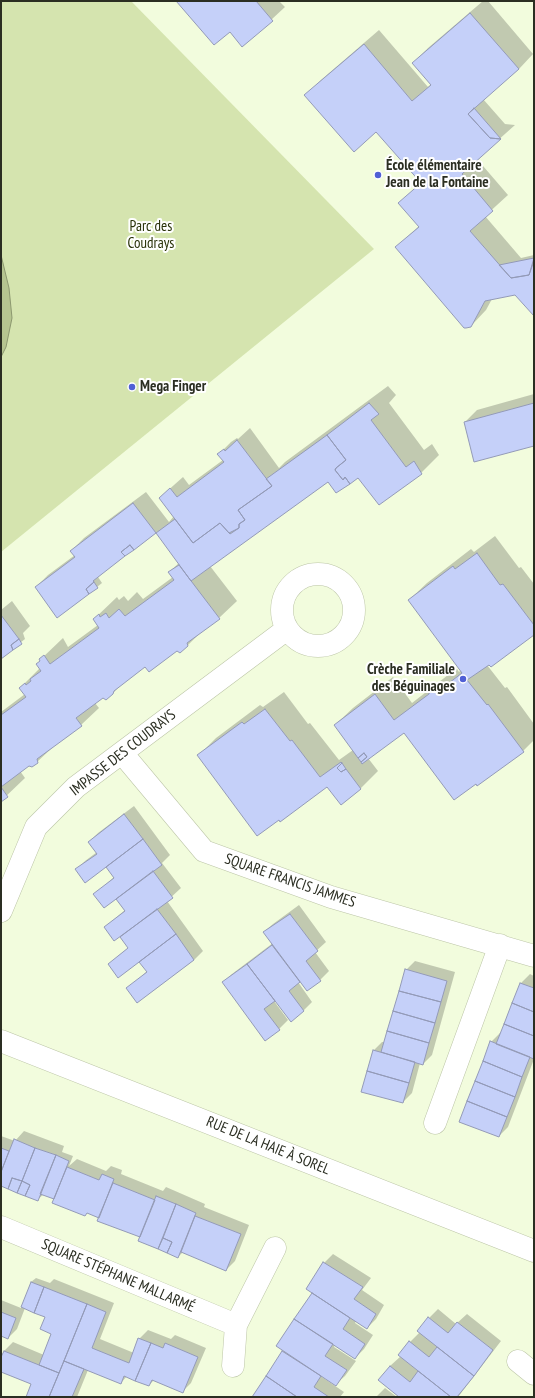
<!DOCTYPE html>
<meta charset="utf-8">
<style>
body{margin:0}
#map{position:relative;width:535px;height:1398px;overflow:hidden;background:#f2fcdd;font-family:"PT Sans Narrow",sans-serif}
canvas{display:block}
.frame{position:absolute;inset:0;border:2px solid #2b2e22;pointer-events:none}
</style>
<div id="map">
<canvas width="535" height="1398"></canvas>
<div class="frame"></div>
</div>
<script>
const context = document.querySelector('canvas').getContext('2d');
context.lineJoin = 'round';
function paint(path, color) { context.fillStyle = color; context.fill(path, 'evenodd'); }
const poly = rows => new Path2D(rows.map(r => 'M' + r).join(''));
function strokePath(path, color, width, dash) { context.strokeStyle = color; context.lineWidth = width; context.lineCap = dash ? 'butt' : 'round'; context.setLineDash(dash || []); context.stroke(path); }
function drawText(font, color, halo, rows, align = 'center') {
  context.font = font + ' "PT Sans Narrow",sans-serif'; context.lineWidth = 4; context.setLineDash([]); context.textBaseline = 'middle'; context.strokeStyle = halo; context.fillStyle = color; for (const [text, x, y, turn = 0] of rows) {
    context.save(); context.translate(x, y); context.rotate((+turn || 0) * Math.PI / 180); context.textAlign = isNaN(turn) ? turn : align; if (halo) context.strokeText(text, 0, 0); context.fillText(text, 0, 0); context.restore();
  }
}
const green = poly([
 [1,1,131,1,374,249,1,552]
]);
const water = poly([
 [1,255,9,288,12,318,6,347,1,357,1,255]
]);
const shadow = poly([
 [178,1,279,1,285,7,243,46,230,30],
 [483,1,488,1,533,54,519,69,483,99,505,124,515,125,477,159,508,195,485,216,521,258,534,255,534,315,515,294,492,299,486,310,471,326,396,247,419,226,400,203,421,182,376,131,306,95,321,80,379,30,428,87,431,84,413,63,428,48],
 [388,386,396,395,389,403,424,450,432,444,439,455,421,473,359,476,328,481,210,566,237,601,219,618,199,634,187,646,146,665,124,682,113,693,103,697,95,703,99,708,81,725,53,747,37,762,28,765,20,771,25,778,1,801,1,712,25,694,20,688,40,668,41,659,63,638,68,647,98,625,94,619,117,597,119,600,124,596,128,601,137,592,143,599,173,577,169,572,179,563,156,532,104,571,98,577,102,583,97,587,36,587,48,575,75,555,71,551,84,538,146,492,169,522,174,516,165,493,183,477,189,485,223,460,219,454,231,442,237,438,238,439,250,428,279,468,285,462],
 [534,394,534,445,465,422,477,410],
 [495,536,519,568,521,567,534,584,534,634,487,665,505,688,507,687,534,724,534,740,523,751,477,785,404,732,368,758,378,771,360,789,328,785,198,756,216,738,260,705,263,707,284,692,308,724,310,723,339,760,353,750,335,725,353,708,393,677,412,703,448,675,457,669,459,672,461,670,409,600,427,583,471,549,474,552],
 [12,601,30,626,23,633,25,639,1,658,1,610],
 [134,806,170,855,162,863,181,888,167,901,203,951,194,960,137,1002,128,989,147,971,139,961,109,964,129,947,120,936,105,927,125,910,117,897,95,894,114,877,107,865,76,870,85,861,97,852,89,842,98,833],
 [299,905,326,942,315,952,329,971,320,980,300,980,298,982,312,1002,303,1011,275,1000,274,1001,288,1020,279,1029,223,982,232,974,273,943,264,932,273,924],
 [415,961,455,972,432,1055,423,1064,420,1063,412,1093,403,1102,373,1051,382,1042,385,1042,406,970],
 [530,974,534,976,534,1059,508,1127,499,1136,491,1042,500,1033,502,1033,521,983],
 [24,1131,64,1146,62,1152,73,1156,69,1166,77,1159,106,1171,111,1166,122,1170,121,1174,163,1191,166,1187,205,1204,204,1207,249,1225,235,1261,226,1270,183,1252,178,1257,139,1240,141,1237,100,1217,88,1212,85,1215,55,1198,44,1194,37,1200,1,1185,1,1136,15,1141],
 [333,1254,371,1278,362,1290,384,1305,376,1319,367,1328,356,1321,355,1323,373,1335,364,1349,355,1358,335,1345,334,1347,356,1361,345,1376,336,1384,323,1376,322,1377,344,1392,340,1397,253,1397,284,1350,278,1346,313,1293,324,1263],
 [36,1278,50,1283,54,1279,114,1303,100,1339,134,1353,139,1339,148,1330,171,1339,175,1335,206,1348,191,1383,183,1391,154,1380,149,1385,127,1376,121,1383,88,1370,77,1397,27,1397,33,1383,1,1371,1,1360,4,1351,13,1342,44,1355,52,1334,46,1316,25,1308,17,1329,8,1338,1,1335,1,1300,21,1308,31,1282],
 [438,1309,456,1324,467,1314,501,1341,458,1397,401,1397,390,1366,401,1356,410,1342,420,1332,429,1318],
 [385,1388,397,1397,376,1397]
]);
const building = poly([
 [176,1,256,1,273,21,242,47,230,32,214,45,176,1],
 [470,13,519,69,468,114,490,138,501,139,462,174,493,211,470,231,511,278,529,275,534,261,534,316,515,295,485,301,471,327,466,328,464,328,395,247,419,227,398,203,421,183,376,132,354,152,304,95,364,44,412,101,431,85,412,63,470,13],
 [474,108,501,139,490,138,468,114,474,108],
 [534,258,529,275,511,278,499,265,534,258],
 [369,403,379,414,371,420,406,467,414,461,422,474,379,505,358,478,350,484,345,477,343,480,335,470,336,468,346,460,327,435,369,403],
 [534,403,534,446,474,462,464,422,534,403],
 [327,435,346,460,336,468,335,470,343,480,345,477,350,484,336,493,328,482,191,581,156,533,175,519,193,543,220,523,230,534,239,528,239,524,245,520,238,510,272,486,266,479,327,435],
 [237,440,272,486,238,510,245,520,239,524,239,528,229,533,220,523,193,543,159,498,170,488,177,497,224,462,217,454,224,449,225,451,237,440],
 [133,503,156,533,134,550,130,545,121,552,125,556,93,581,94,582,86,589,89,594,57,618,35,587,75,557,70,551,133,503],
 [130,545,134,550,125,556,121,552,130,545],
 [477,553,500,585,503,584,534,625,534,635,491,667,489,665,467,680,487,705,488,704,524,752,477,786,476,784,454,800,404,733,362,764,361,762,367,757,364,753,358,758,334,725,375,694,394,720,429,694,429,693,439,687,441,689,462,673,408,600,453,566,455,569,477,553],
 [179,565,220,619,187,643,188,646,180,653,177,651,149,672,145,667,114,691,113,694,106,700,103,698,76,718,82,726,37,759,38,763,32,767,29,766,1,787,8,797,1,802,1,715,26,697,19,688,25,683,26,685,31,681,30,679,41,671,36,664,40,661,39,659,44,655,50,664,99,628,93,619,99,614,100,617,106,613,109,618,119,609,125,616,174,580,168,572,179,565],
 [94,582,98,588,89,594,86,589,94,582],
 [1,615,19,639,11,645,13,650,1,659,1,615],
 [19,639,22,644,13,650,11,645,19,639],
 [265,709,290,741,292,740,320,777,341,762,342,763,337,768,341,772,346,769,361,789,341,805,327,787,280,822,279,820,257,836,197,755,242,722,244,724,265,709],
 [364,753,367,757,361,762,358,758,364,753],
 [342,763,346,769,341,772,337,768,342,763],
 [124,814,143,839,85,883,75,869,97,854,88,842,124,814],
 [143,839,162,865,104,908,93,894,114,878,106,867,143,839],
 [153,871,173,898,114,941,104,927,125,911,116,899,153,871],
 [157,909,176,934,118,978,108,964,128,948,120,937,157,909],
 [290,914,318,951,306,961,321,981,307,991,263,932,290,914],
 [176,934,194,960,137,1003,126,988,147,972,139,962,176,934],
 [272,945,300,982,289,991,304,1011,291,1022,247,964,272,945],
 [247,964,275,1001,264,1009,280,1030,265,1041,222,982,247,964],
 [405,969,447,981,441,1002,399,991,405,969],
 [520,983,534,988,534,1012,512,1003,520,983],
 [399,991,441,1002,435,1023,393,1011,399,991],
 [512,1003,534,1012,534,1036,504,1024,512,1003],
 [393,1011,435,1023,429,1043,387,1031,393,1011],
 [504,1024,534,1036,534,1059,496,1044,504,1024],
 [387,1031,429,1043,423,1065,381,1052,387,1031],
 [490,1041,530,1057,522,1077,483,1061,490,1041],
 [373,1050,415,1062,409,1083,367,1071,373,1050],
 [483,1061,522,1077,515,1097,475,1081,483,1061],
 [367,1071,409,1083,403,1103,361,1092,367,1071],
 [475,1081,515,1097,507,1117,467,1101,475,1081],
 [467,1101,507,1117,499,1137,459,1122,467,1101],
 [14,1139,35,1148,22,1181,12,1178,8,1189,1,1186,1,1172,14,1139],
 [1,1148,9,1151,1,1172,1,1148],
 [35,1148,56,1155,38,1201,25,1196,30,1185,22,1181,35,1148],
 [56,1155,69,1161,54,1199,40,1194,56,1155],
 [67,1167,99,1180,102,1174,114,1179,99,1218,87,1213,85,1216,52,1203,67,1167],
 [12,1178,22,1181,17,1193,8,1189,12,1178],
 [22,1181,30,1185,25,1196,17,1193,22,1181],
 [113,1183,155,1200,140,1237,97,1221,113,1183],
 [156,1196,176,1204,158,1249,138,1241,156,1196],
 [176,1204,196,1213,178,1258,167,1253,172,1242,163,1238,176,1204],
 [195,1216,241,1234,226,1271,181,1252,195,1216],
 [163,1238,172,1242,167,1253,158,1249,163,1238],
 [323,1262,363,1287,354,1299,376,1314,367,1329,306,1289,323,1262],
 [31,1282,44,1287,34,1313,21,1307,31,1282],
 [44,1287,87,1304,59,1373,39,1365,51,1334,40,1329,45,1317,34,1313,44,1287],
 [312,1293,350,1318,343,1329,365,1344,355,1359,294,1319,312,1293],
 [87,1304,106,1312,92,1348,129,1363,138,1338,151,1343,135,1381,124,1376,121,1384,64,1361,87,1304],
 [1,1312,16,1318,8,1339,1,1336,1,1312],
 [428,1317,448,1333,457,1322,493,1350,474,1376,417,1331,428,1317],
 [294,1319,333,1344,325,1356,347,1370,336,1386,276,1346,294,1319],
 [409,1341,429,1357,437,1347,474,1376,457,1397,451,1397,398,1355,409,1341],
 [151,1343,163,1348,165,1343,198,1357,183,1393,152,1380,149,1386,135,1381,151,1343],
 [4,1351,59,1373,49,1397,26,1397,31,1384,1,1372,1,1357,4,1351],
 [282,1351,321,1376,314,1387,329,1397,297,1397,266,1376,282,1351],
 [64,1361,84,1369,72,1397,49,1397,64,1361],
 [390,1366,410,1382,418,1371,451,1397,399,1397,378,1380,390,1366],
 [266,1376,297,1397,252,1397,266,1376]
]);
const minor = poly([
 '282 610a36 36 0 1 1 72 0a36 36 0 1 1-72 0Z',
 [122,753,204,851,331,897,534,956],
 [1,911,36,827,76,787,287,629],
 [1,1041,534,1251],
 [435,1123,500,945],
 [1,1227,236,1325,275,1248],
 [518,1361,534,1374],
 [233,1366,236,1325]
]);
const markers = [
 [378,175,4,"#505fd5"],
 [132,387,4,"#505fd5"],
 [463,679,4,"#505fd5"]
];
const poiNames = [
 ["École élémentaire",386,166],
 ["Jean de la Fontaine",386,183],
 ["Mega Finger",140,387],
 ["Crèche Familiale",455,670,"right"],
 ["des Béguinages",455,687,"right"]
];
const parkNames = [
 ["Parc des",151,227],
 ["Coudrays",151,244]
];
const streetNames = [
 ["IMPASSE DES COUDRAYS",123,753,-38],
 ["SQUARE FRANCIS JAMMES",290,881,19],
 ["RUE DE LA HAIE À SOREL",268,1146,22],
 ["SQUARE STÉPHANE MALLARMÉ",118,1276,23]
];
paint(green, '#d5e4af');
paint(water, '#b6c590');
strokePath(water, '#8c986f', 1);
paint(shadow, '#0003');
paint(building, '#c5d0f9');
strokePath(building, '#939ab7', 1);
strokePath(minor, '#bcc5a7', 23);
strokePath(minor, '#fff', 22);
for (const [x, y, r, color] of markers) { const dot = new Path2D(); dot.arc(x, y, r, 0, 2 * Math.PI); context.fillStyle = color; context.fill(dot); strokePath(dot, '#fff', 1.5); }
drawText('bold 15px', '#2b2e22', '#fff', poiNames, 'left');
drawText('15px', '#293209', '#fff', parkNames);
drawText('15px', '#2b2e22', '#fff', streetNames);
</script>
